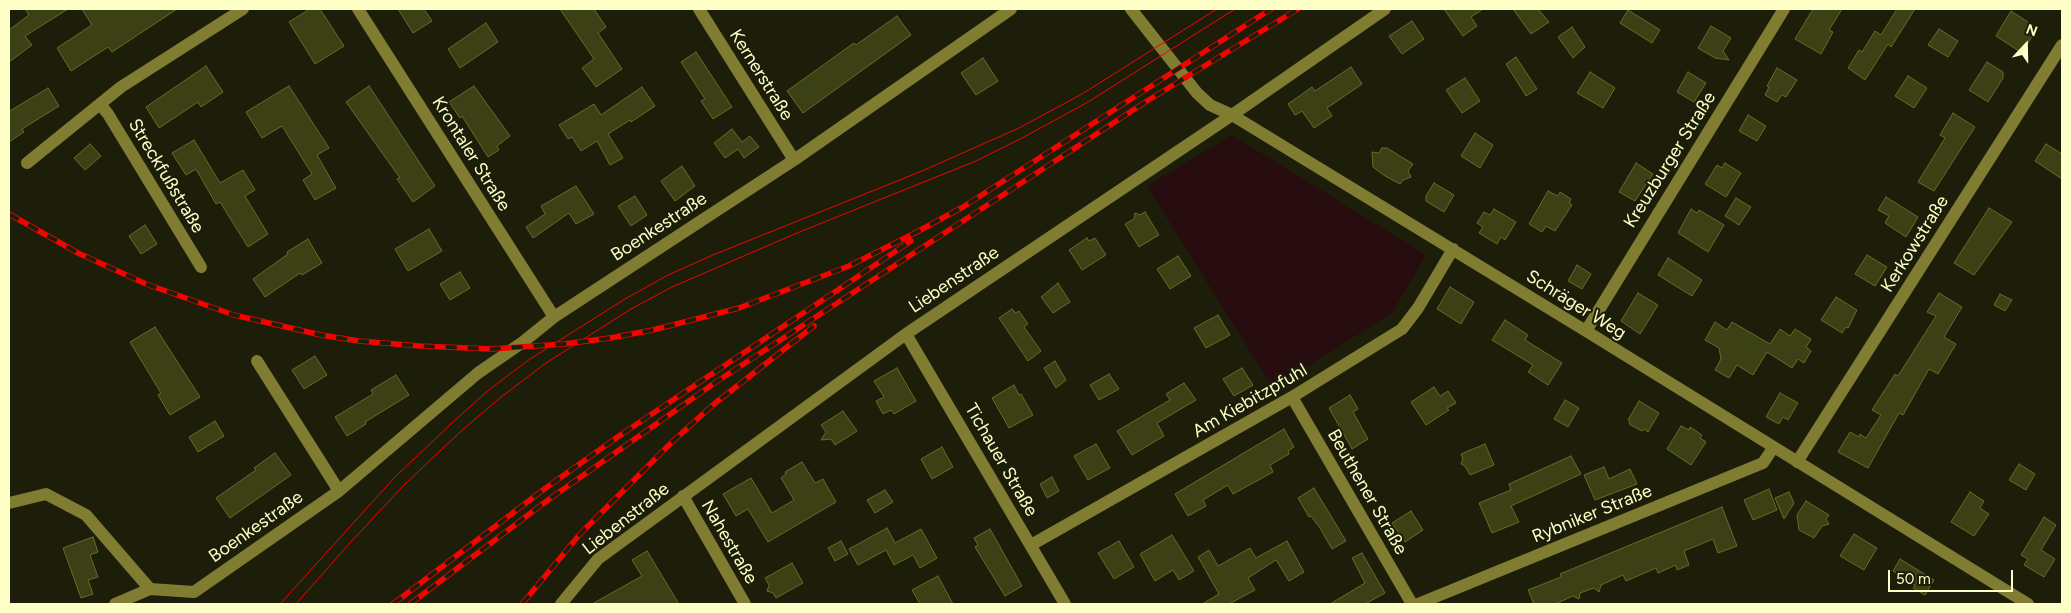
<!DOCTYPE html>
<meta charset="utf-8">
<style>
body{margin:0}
#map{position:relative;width:2071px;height:613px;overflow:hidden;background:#1c1e0a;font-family:Figtree,sans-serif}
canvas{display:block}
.frame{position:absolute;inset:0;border:10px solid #fdffc7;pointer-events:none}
.north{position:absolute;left:2001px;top:20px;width:50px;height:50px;-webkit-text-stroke:4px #1c1e0a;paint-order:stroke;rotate:21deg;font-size:14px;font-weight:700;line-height:20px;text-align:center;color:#fdffc7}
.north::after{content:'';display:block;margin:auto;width:18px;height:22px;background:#fdffc7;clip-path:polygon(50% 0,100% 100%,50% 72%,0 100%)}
.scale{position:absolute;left:1888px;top:570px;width:125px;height:22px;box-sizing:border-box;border:2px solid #fdffc7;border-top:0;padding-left:6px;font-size:15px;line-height:18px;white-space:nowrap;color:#fdffc7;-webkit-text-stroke:4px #1c1e0a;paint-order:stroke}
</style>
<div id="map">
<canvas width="2071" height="613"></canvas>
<div class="frame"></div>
<div class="north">N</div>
<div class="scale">50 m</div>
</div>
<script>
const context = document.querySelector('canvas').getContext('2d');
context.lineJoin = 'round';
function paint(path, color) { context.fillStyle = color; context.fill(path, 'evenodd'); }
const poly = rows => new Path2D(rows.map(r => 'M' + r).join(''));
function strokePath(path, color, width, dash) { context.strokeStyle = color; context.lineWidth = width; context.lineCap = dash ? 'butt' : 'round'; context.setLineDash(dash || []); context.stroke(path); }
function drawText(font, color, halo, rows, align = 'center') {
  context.font = font + ' Figtree,sans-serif'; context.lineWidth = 4; context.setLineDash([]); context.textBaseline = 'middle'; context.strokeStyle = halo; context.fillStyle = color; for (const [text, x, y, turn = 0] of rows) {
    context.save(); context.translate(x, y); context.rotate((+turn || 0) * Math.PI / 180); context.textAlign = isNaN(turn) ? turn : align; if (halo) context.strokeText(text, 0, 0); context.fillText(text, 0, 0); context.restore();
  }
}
const green = poly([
 [1232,135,1426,255,1392,313,1273,388,1147,186]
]);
const building = poly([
 [25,9,68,9,25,36,32,45,9,62,9,30,29,15,25,9],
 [82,9,177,9,112,52,108,47,71,71,57,48,92,25,82,9],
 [310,9,320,9,344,46,315,64,289,22,310,9],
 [398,9,424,9,432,21,413,33,398,9],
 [560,9,594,9,606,27,598,33,622,69,596,87,582,68,594,59,560,9],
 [1444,9,1483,9,1471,17,1477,26,1463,36,1444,9],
 [1513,9,1538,9,1549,22,1531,34,1513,9],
 [1813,9,1842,9,1829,30,1833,32,1821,54,1795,39,1813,9],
 [1897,9,1915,9,1891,47,1888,44,1865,80,1848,68,1859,50,1862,52,1875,31,1881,35,1897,9],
 [1628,10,1660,30,1652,43,1620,23,1628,10],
 [2011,11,2037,28,2022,53,1996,36,2011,11],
 [897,16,911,35,803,113,787,91,854,43,856,45,897,16],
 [1412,21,1424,39,1402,54,1389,36,1412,21],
 [486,23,498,42,460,68,448,49,486,23],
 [1711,26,1731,38,1723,51,1729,60,1715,58,1698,48,1711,26],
 [1572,27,1585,47,1573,58,1558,37,1572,27],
 [1939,29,1958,41,1948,57,1928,45,1939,29],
 [696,52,732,107,713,119,701,101,705,99,681,62,696,52],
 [1516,57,1537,89,1526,96,1506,64,1516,57],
 [983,58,998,81,976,95,961,73,983,58],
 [1987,62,2003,72,2003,78,1988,102,1969,90,1987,62],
 [206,66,223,92,201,107,198,102,159,128,146,107,206,66],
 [1351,67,1362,84,1327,108,1332,116,1314,128,1302,111,1295,115,1288,104,1312,87,1315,91,1351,67],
 [1777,68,1797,80,1786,97,1782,95,1777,102,1765,95,1769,87,1767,86,1777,68],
 [1590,72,1615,88,1603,108,1577,93,1590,72],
 [1688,72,1706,83,1694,102,1677,92,1688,72],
 [1908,76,1927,88,1914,108,1895,96,1908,76],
 [1465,78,1480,101,1462,113,1446,90,1465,78],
 [289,86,329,148,317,155,336,188,315,200,303,180,312,174,282,126,262,138,246,112,289,86],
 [369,86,435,186,413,202,397,179,400,178,346,102,369,86],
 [474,86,510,136,497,146,499,150,488,157,462,116,460,118,449,102,474,86],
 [642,87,655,106,631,122,630,120,608,134,623,158,610,165,597,141,581,151,572,137,568,139,559,125,594,104,601,115,642,87],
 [48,88,59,106,22,129,24,132,9,142,9,108,10,111,48,88],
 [1953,113,1975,127,1934,191,1918,182,1945,138,1940,135,1953,113],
 [1748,115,1766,126,1757,141,1739,131,1748,115],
 [732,129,742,142,750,136,759,147,744,158,738,149,725,158,714,143,732,129],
 [1475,133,1493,145,1480,168,1461,156,1475,133],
 [194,140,220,183,243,170,255,190,245,196,268,234,248,247,220,202,216,204,196,169,186,175,172,153,194,140],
 [90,144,101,156,85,170,74,158,90,144],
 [2046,144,2062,154,2062,179,2035,161,2046,144],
 [1382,148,1387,148,1413,164,1408,171,1411,177,1403,180,1400,184,1385,176,1373,167,1372,152,1379,153,1382,148],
 [1636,163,1653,174,1635,201,1619,192,1636,163],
 [1725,163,1741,173,1726,197,1705,184,1717,165,1722,168,1725,163],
 [682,166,695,186,675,201,661,181,682,166],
 [1434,183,1454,195,1444,212,1426,201,1426,196,1434,183],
 [576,186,594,214,576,224,569,213,533,238,526,227,545,214,541,206,576,186],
 [1548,191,1558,196,1560,192,1571,199,1569,203,1572,205,1555,231,1546,226,1542,232,1529,224,1548,191],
 [635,196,647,215,631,226,618,206,635,196],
 [1886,197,1918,217,1906,237,1885,223,1889,216,1878,210,1886,197],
 [1736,198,1751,207,1739,225,1725,216,1736,198],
 [1989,208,2012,222,1974,275,1954,263,1989,208],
 [1494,209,1516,222,1505,240,1501,237,1497,244,1479,233,1483,227,1477,223,1484,212,1490,215,1494,209],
 [1691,209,1697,213,1699,210,1724,225,1708,252,1678,233,1691,209],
 [1145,212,1159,235,1139,247,1125,224,1134,219,1135,213,1140,215,1145,212],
 [145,225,157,244,141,254,129,236,145,225],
 [429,229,442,251,408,271,395,249,429,229],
 [1087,238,1089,241,1095,238,1106,255,1082,270,1069,250,1087,238],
 [308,239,322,263,302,275,300,273,265,297,253,279,288,254,287,252,308,239],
 [1867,255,1887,267,1875,286,1855,274,1867,255],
 [1178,256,1191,276,1170,289,1157,269,1178,256],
 [1668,258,1702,280,1692,296,1658,275,1668,258],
 [1577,265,1591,274,1582,289,1568,281,1577,265],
 [460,272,470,288,450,300,440,284,460,272],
 [1058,283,1070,302,1053,313,1041,297,1058,283],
 [1450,287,1474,302,1461,324,1437,309,1450,287],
 [1638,293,1658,305,1640,334,1621,321,1638,293],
 [1939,293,1962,307,1944,337,1956,344,1938,374,1929,369,1903,415,1899,413,1868,468,1838,452,1850,432,1859,437,1860,434,1866,438,1881,415,1872,410,1895,374,1898,376,1936,316,1927,312,1939,293],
 [2000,294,2012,300,2005,311,1994,305,2000,294],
 [1836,297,1857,310,1848,328,1846,327,1842,333,1821,320,1836,297],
 [1012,309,1016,313,1019,311,1028,324,1024,327,1041,351,1028,361,999,318,1012,309],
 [1218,315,1230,335,1206,348,1194,328,1218,315],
 [1505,320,1528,335,1525,340,1562,363,1548,385,1528,372,1533,365,1492,340,1505,320],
 [1715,322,1727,330,1732,322,1770,344,1780,329,1790,336,1795,329,1811,339,1806,347,1811,351,1804,363,1798,359,1792,368,1767,352,1753,375,1737,365,1729,378,1715,370,1721,359,1719,348,1705,340,1715,322],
 [155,327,200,397,170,415,158,395,161,393,130,342,155,327],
 [315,356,327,375,304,389,292,370,315,356],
 [1055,361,1066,380,1056,388,1044,368,1055,361],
 [897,368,916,401,894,414,891,410,883,414,876,401,884,397,874,381,897,368],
 [1242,368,1253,385,1234,396,1223,379,1242,368],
 [1109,374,1119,389,1099,400,1090,385,1109,374],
 [396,375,409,395,365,422,366,424,347,436,335,417,373,394,371,390,396,375],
 [1184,383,1196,400,1157,423,1164,436,1132,455,1117,431,1170,400,1166,394,1184,383],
 [1014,385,1019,395,1021,394,1033,415,1009,428,992,398,1014,385],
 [1434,387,1440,396,1448,391,1456,403,1447,408,1449,410,1426,425,1411,402,1434,387],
 [1780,393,1798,403,1788,420,1783,417,1779,424,1766,417,1780,393],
 [1350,395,1358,409,1353,412,1368,439,1352,449,1329,408,1350,395],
 [1565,400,1579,408,1568,427,1554,419,1565,400],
 [1639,401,1659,413,1648,432,1644,429,1642,431,1629,424,1630,421,1628,420,1639,401],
 [843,411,857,431,835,445,831,439,821,440,826,432,821,425,843,411],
 [215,421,224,436,198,452,189,437,215,421],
 [1681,426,1689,430,1690,427,1702,435,1700,438,1706,442,1691,465,1667,449,1681,426],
 [1284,429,1294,447,1288,451,1289,454,1270,465,1273,472,1233,494,1228,485,1203,500,1206,506,1188,516,1175,494,1284,429],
 [1096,444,1110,468,1088,480,1074,456,1096,444],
 [1485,444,1494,465,1470,475,1465,466,1461,464,1463,459,1461,454,1485,444],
 [942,447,953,467,932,479,921,459,942,447],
 [275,453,291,475,230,518,216,498,256,470,254,468,275,453],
 [1571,456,1581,474,1511,506,1519,522,1492,533,1479,503,1511,490,1509,484,1571,456],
 [802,462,815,483,823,479,836,502,768,542,748,509,736,516,723,494,751,478,772,513,794,500,781,478,786,474,785,472,802,462],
 [2019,464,2035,474,2026,490,2009,480,2019,464],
 [1604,467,1609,479,1630,469,1637,484,1595,500,1584,475,1604,467],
 [1052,477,1059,491,1047,498,1040,484,1052,477],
 [1314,488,1346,541,1332,549,1320,528,1311,516,1309,517,1298,498,1314,488],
 [1769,489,1777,510,1753,520,1744,500,1769,489],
 [885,490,893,502,875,513,867,500,885,490],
 [1789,492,1794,503,1784,519,1775,498,1789,492],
 [1970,492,1984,501,1980,508,1989,514,1974,536,1951,522,1970,492],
 [1806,501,1829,515,1826,519,1829,524,1822,526,1814,538,1799,530,1797,515,1806,501],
 [1722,507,1737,546,1718,553,1713,539,1684,551,1689,565,1677,570,1676,565,1658,573,1656,568,1626,581,1623,575,1601,585,1599,592,1594,588,1580,593,1579,599,1573,596,1555,604,1534,604,1528,590,1561,577,1560,574,1722,507],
 [1411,511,1423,530,1405,542,1392,523,1411,511],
 [2044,517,2056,525,2041,550,2055,559,2044,577,2024,565,2028,559,2021,555,2044,517],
 [887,528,895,543,921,529,937,558,920,568,913,555,894,565,886,550,858,565,849,549,887,528],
 [990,529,1022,586,1005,596,975,547,978,545,974,538,990,529],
 [1854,534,1877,548,1864,570,1840,556,1854,534],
 [1172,535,1194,571,1179,580,1173,570,1155,581,1140,554,1172,535],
 [93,537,98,552,90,555,98,577,88,580,93,594,81,598,63,548,93,537],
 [841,541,848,554,835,561,828,548,841,541],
 [1119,541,1134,567,1114,579,1098,553,1119,541],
 [1287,541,1304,572,1289,581,1276,560,1248,578,1255,590,1229,604,1202,604,1219,594,1198,557,1209,550,1218,566,1250,548,1256,558,1287,541],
 [647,551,679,604,592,604,642,576,632,560,647,551],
 [1362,553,1385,593,1365,604,1330,604,1365,583,1352,558,1362,553],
 [1900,559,1934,580,1925,595,1913,588,1915,585,1893,571,1900,559],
 [792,563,803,583,776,598,773,593,767,591,769,585,765,578,792,563],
 [938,576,953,604,920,604,912,590,938,576]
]);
const minor = poly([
 [358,9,554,317],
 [699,9,794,160],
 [1131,9,1197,93,1210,105,1232,115,1586,331,2028,604],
 [100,104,108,114,201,267],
 [27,163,121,87,243,9],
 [1586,331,1784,9],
 [906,334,1065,604],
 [257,361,339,491],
 [1292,397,1412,604],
 [1797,462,2062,45],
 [683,496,745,604],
 [9,503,46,494,86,515,150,589],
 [1031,545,1292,397,1402,329,1418,308,1453,249],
 [115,604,150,589,194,592,339,491,478,373,523,342,554,317,794,160,1011,9],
 [561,604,598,559,906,334,1232,115,1385,9],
 [1418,604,1763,463,1773,448]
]);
const tram = poly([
 [280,604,395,477,453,422,490,389,530,359,625,299,668,275,713,255,922,171,1019,128,1082,94,1217,9],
 [296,604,349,544,403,486,459,433,501,397,546,363,631,309,672,287,797,233,976,161,1024,137,1088,102,1235,9]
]);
const rail = poly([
 [9,214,78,253,146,284,234,315,321,335,359,341,420,346,491,349,564,344,610,338,653,330,739,308,849,266,913,234,963,207,1271,9],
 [393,604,543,490,619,436,911,241],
 [410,604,548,500,716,382,1147,101,1298,9],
 [522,604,580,534,672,442,714,404,814,326]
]);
const streetNames = [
 ["Kernerstraße",761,75,58],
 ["Krontaler Straße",471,154,58],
 ["Kreuzburger Straße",1670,160,-58],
 ["Streckfußstraße",166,176,59],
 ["Boenkestraße",659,227,-33],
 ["Kerkowstraße",1915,244,-58],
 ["Liebenstraße",954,280,-34],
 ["Schräger Weg",1576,305,32],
 ["Am Kiebitzpfuhl",1250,401,-30],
 ["Tichauer Straße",1001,460,60],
 ["Beuthener Straße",1367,492,60],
 ["Rybniker Straße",1592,514,-22],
 ["Liebenstraße",626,519,-38],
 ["Boenkestraße",256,527,-35],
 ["Nahestraße",729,542,60]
];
paint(green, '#280d10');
paint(building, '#3b4015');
strokePath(building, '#656d26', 1);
strokePath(minor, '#807d32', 12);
strokePath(tram, '#f20400', 1);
strokePath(rail, '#f20400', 5.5);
strokePath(rail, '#1c1e0a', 4, [11]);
drawText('18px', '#fdffc7', '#1c1e0a', streetNames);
</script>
